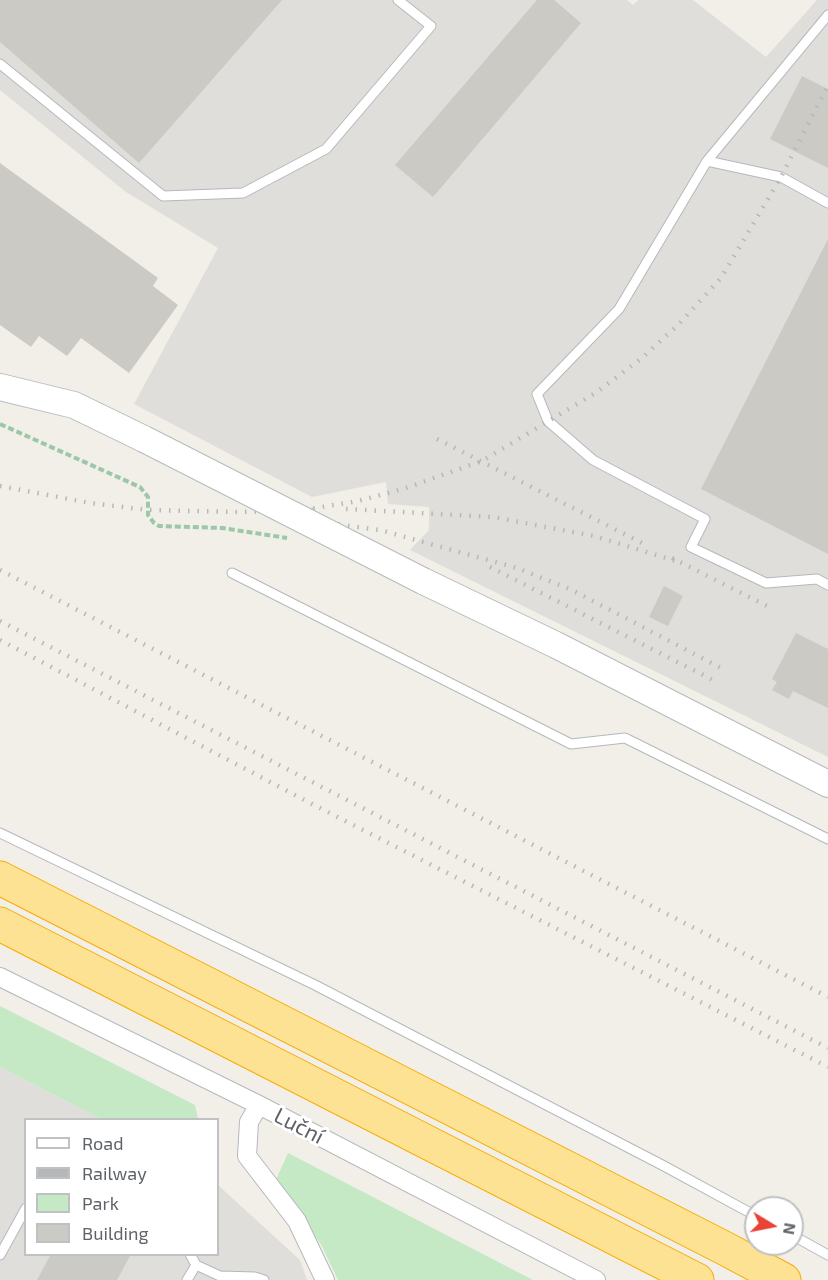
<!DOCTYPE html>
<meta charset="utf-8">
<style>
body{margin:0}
#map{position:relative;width:828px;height:1280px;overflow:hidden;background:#f1efe8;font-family:"Exo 2",sans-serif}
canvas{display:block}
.legend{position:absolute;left:24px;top:1118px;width:195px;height:138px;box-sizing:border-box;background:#fff;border:2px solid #bfc1c3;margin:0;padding:8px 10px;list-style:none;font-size:18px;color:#5f6368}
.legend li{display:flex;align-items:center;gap:12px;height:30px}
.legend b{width:30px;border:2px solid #bfc1c3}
.north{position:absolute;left:744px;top:1196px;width:60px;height:60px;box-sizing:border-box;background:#fff;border:2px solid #bfc1c3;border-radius:50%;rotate:100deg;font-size:16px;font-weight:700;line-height:24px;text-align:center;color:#5f6368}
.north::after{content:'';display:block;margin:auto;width:21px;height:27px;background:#ea4335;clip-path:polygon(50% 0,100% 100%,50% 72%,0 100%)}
</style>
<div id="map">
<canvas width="828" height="1280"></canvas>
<ul class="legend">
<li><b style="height:8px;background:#fff"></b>Road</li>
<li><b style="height:8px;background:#b6b7b8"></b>Railway</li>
<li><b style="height:16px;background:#c5e8c5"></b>Park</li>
<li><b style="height:16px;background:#cccac5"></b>Building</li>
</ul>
<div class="north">N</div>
</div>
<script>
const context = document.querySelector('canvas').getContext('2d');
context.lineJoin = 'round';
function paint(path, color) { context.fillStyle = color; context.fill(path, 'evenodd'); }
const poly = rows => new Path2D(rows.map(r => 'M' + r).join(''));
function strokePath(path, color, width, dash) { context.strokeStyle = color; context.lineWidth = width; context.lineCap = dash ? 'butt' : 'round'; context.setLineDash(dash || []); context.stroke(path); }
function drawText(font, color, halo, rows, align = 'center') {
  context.font = font + ' "Exo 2",sans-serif'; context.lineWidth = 6; context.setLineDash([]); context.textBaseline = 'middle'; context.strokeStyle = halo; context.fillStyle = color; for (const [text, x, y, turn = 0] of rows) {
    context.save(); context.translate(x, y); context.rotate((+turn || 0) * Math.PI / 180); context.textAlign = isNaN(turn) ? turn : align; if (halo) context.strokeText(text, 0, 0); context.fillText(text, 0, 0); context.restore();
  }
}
const industrial = poly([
 [0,0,627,0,633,5,638,0,693,0,766,57,817,0,828,0,828,757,410,550,429,530,429,507,388,504,386,482,312,497,134,404,218,248,126,192,0,90],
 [0,1067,101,1119,26,1120,26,1254,218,1254,218,1185,300,1260,307,1280,0,1280]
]);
const green = poly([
 [0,1006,195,1105,198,1119,101,1119,0,1067],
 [288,1153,533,1280,338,1280,322,1246,276,1180]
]);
const building = poly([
 [0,0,282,0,139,163,0,42],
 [537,0,554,0,581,23,433,197,395,165],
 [802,76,828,89,828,168,770,139],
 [0,163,158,278,153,286,178,305,129,373,81,338,67,356,39,336,31,347,0,325],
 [828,239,828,554,701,489],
 [664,586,683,596,668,626,649,617],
 [796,633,828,649,828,708,793,691,789,699,772,690,777,682,772,679],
 [51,1254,131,1254,117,1280,37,1280]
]);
const path = poly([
 [0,424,140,487,148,497,148,515,154,523,159,526,222,528,287,538]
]);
const lane = poly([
 [828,15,707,161,619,309,537,394,548,421,593,460,705,519,691,547,766,583,817,579,828,585],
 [0,64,163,196,243,193,326,149,431,26,398,0],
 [707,161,781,177,828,203],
 [232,573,571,744,625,738,828,839],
 [0,833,315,985,664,1166,756,1216],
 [792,1235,828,1255],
 [190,1254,196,1265,220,1276,255,1277,264,1280],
 [0,1255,26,1208],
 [187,1280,196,1265]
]);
const street = poly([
 [0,977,259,1105,596,1280],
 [259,1105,249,1122,247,1156,297,1221,325,1280]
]);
const secondary = poly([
 [0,387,74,405,144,439],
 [423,581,556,645,828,784]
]);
const highway = poly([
 [0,878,726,1249,784,1280],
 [0,924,697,1280]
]);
const rail = poly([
 [437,439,648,546],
 [0,486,90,503,148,510,238,512,313,510],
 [346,509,493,517,594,536,679,562],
 [304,510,358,501,403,489,482,461,597,392,642,358,680,323,721,278,781,177,828,85],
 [282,517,380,530,517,568,572,590,721,668],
 [672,558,769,607],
 [490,567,715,681],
 [0,570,828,997],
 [0,621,828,1048],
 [0,640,312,804,828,1067]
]);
const secondaryBridge = poly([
 [144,439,423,581]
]);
const streetNames = [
 ["Luční",299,1126,27]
];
paint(industrial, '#e0deda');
paint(green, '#c5e8c5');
paint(building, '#cccac5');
strokePath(lane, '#b5b8bc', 11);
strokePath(street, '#b5b8bc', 20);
strokePath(secondary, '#b6babf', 28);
strokePath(highway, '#f9ab00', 35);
strokePath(path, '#9cc7a9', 4, [6, 3]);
strokePath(lane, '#fff', 9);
strokePath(street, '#fff', 18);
strokePath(secondary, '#fff', 26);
strokePath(highway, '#fde293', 33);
strokePath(rail, '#b6b7b8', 4.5, [1.5, 8]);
strokePath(secondaryBridge, '#b6babf', 28, []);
strokePath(secondaryBridge, '#fff', 26);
drawText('22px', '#5f6368', '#fff', streetNames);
</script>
